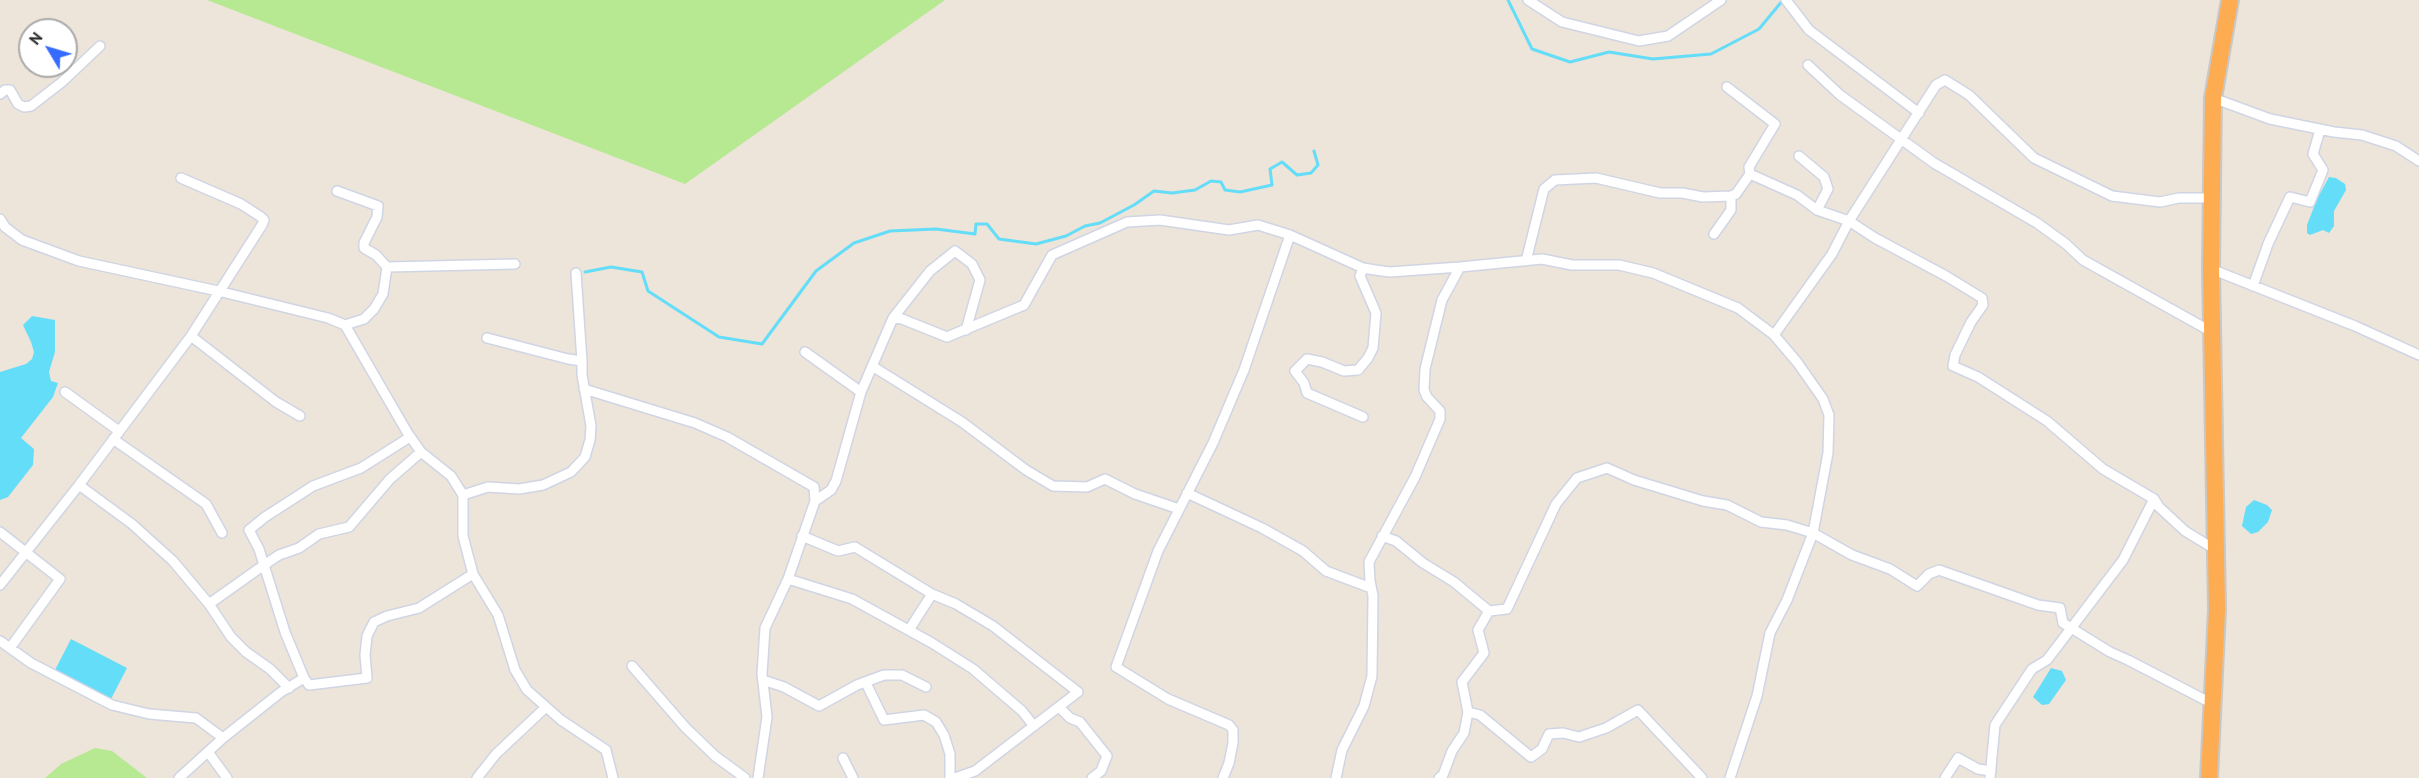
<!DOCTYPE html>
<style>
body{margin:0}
#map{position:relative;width:2419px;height:778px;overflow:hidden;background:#ede4da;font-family:"PT Sans",sans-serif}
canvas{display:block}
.north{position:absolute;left:18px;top:18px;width:60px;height:60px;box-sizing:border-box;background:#fff;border:2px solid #aaa;border-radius:50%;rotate:308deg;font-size:16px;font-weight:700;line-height:24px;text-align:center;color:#2a2a2a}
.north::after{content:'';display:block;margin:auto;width:21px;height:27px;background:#366bff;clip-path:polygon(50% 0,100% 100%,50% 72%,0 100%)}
</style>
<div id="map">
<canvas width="2419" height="778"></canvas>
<div class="north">N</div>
</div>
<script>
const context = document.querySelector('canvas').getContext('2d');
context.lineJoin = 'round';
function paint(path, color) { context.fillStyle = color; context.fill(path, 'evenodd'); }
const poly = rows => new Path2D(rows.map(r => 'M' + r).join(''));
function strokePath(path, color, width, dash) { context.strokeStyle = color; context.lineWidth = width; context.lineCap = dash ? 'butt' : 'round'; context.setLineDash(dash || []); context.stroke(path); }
const green = poly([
 [207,0,945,0,685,184],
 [95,748,112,751,147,778,45,778,61,764]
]);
const water = poly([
 [2329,177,2336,178,2345,184,2346,190,2334,211,2334,226,2329,233,2323,230,2310,235,2307,233,2307,225,2317,199],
 [32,316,55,320,55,352,49,372,51,381,58,383,53,397,21,438,34,449,33,465,8,497,0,500,0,372,26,364,32,359,34,352,31,342,23,325],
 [2254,500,2267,505,2272,510,2268,522,2258,532,2251,534,2242,526,2246,507],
 [71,639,127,668,111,699,55,670],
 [2051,668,2062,671,2066,680,2049,704,2042,705,2033,697]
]);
const stream = poly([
 [1508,0,1532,49,1570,62,1609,52,1653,59,1711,54,1759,29,1783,0],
 [585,272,611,267,642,272,648,291,719,337,762,344,816,271,854,243,890,231,936,229,975,234,976,224,987,224,999,239,1036,244,1066,236,1085,226,1100,223,1134,205,1154,191,1172,193,1195,190,1211,181,1221,182,1225,190,1240,192,1272,185,1270,169,1282,162,1297,175,1311,173,1318,165,1314,151]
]);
const minor = poly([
 [1528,0,1562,22,1639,41,1668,36,1721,0],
 [1786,0,1809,30,1919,113],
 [1808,65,1840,95,1934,163,2037,223,2066,244,2083,260,2212,332],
 [1727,87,1775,124,1749,167,1750,174],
 [0,94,5,90,10,90,18,104,24,107,31,106,62,82,100,46],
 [2213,98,2270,119,2334,132,2362,135,2396,146,2419,161],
 [1799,156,1824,177,1828,189,1817,210],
 [337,191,378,206,377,217,364,243,364,248,376,255,387,267],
 [0,219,5,227,22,240,79,261,218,291,328,318,345,325,407,432,421,452,451,476,463,495,463,536,473,574,498,615,515,670,527,690,561,720,606,750,613,778],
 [1714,234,1731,210,1731,196],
 [1526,261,1544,189,1555,180,1596,178,1660,193,1682,193,1703,197,1731,196,1736,194,1750,174,1797,195,1817,210,1849,221,1875,238,1946,276,1982,298,1983,305,1971,322,1955,355,1953,366,1978,377,2047,421,2103,469,2154,499,2159,507,2185,531,2216,550],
 [1363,268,1360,276,1376,313,1373,348,1368,358,1358,370,1344,371,1322,362,1307,359,1295,371,1304,383,1307,393,1363,417],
 [2211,269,2355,326,2419,355],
 [576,273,582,361],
 [2253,286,2268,244,2290,197,2310,202,2323,170,2313,154,2320,130],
 [893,318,930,271,955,251,972,264,980,280,966,330],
 [345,325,364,319,374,309,383,294,387,267,515,264],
 [1774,335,1832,254,1849,221,1936,85,1945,80,1969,95,2034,158,2112,196,2160,202,2179,198,2211,198],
 [191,336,276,402,300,416],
 [805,352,861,392],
 [872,366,962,422,1026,470,1053,486,1087,487,1105,479,1135,494,1179,509],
 [584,389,695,423,727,437,814,487,815,501],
 [65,392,119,431],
 [113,439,206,504,222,533],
 [79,485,132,524,173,561,209,604,231,637,246,652,270,669,289,688],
 [1187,493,1262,528,1303,551,1326,571,1371,588],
 [463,495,488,487,519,489,543,485,571,472,585,457,590,440,591,426,582,375,582,361,568,359,487,338],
 [0,532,60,579,10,648],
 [802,536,838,551,855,547,932,594,956,604,993,626,1078,692,975,771,955,778],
 [1382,536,1396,541,1423,563,1454,582,1489,611,1478,630,1484,653,1462,682,1468,712,1464,733,1452,751,1443,775,1439,778],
 [788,579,852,599,932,643,973,669,1022,711,1034,726],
 [0,585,79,485,191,336,262,225,264,220,261,217,241,204,181,178],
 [209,604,264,565,259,549,249,530,265,517,313,486,361,468,410,437],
 [1489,611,1507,609,1556,504,1577,478,1607,468,1634,480,1703,501,1727,505,1761,522,1787,525,1813,533,1852,555,1890,569,1917,586,1929,574,1939,570,2038,605,2060,608,2063,623,2110,652,2128,660,2213,704],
 [909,630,932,594],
 [0,641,31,663,112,705,149,714,196,718,223,738],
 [632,666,685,727,715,756,745,778],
 [304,678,309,685,367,678,365,655,367,636,374,622,387,616,419,608,473,574],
 [763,680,784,687,819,706,857,685,884,675,902,675,926,687],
 [866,683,884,720,924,715,936,722,944,735,950,754,950,778],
 [1059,707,1070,718,1080,722,1107,756,1101,771,1092,778],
 [1468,712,1480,715,1531,757,1542,749,1549,734,1563,733,1579,737,1606,728,1638,710,1702,778],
 [208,752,227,778],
 [843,758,853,778],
 [179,778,223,738,281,692,304,678,285,632,264,565,279,555,299,548,319,534,349,527,390,479,421,452],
 [477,778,496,754,546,707],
 [758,778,767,717,762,674,765,628,788,579,815,501,831,490,836,481,861,392,893,318,902,319,947,337,1024,305,1052,255,1127,222,1160,220,1229,230,1258,225,1290,235,1363,268,1375,270,1390,272,1460,267,1542,259,1572,265,1619,265,1653,273,1738,308,1774,335,1797,362,1823,399,1829,415,1828,453,1813,533,1787,600,1770,633,1757,696,1730,778],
 [1223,778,1229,763,1233,743,1233,730,1229,725,1168,699,1116,667,1158,551,1213,443,1244,370,1290,235],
 [1336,778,1342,750,1364,706,1372,676,1373,596,1370,581,1369,562,1415,477,1440,419,1440,411,1427,397,1424,390,1425,369,1442,300,1460,267],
 [1945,778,1958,758,1978,769,1991,771],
 [1990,778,1995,725,2032,669,2047,660,2123,560,2154,499]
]);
const trunk = poly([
 [2209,778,2217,610,2211,269,2213,98,2230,0]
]);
paint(green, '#b6e992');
paint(water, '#64ddf8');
strokePath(stream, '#64ddf8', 3);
strokePath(minor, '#d0d5e4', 12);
strokePath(trunk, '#c8c8c8', 20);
strokePath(minor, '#fff', 9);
strokePath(trunk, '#feac52', 16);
</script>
